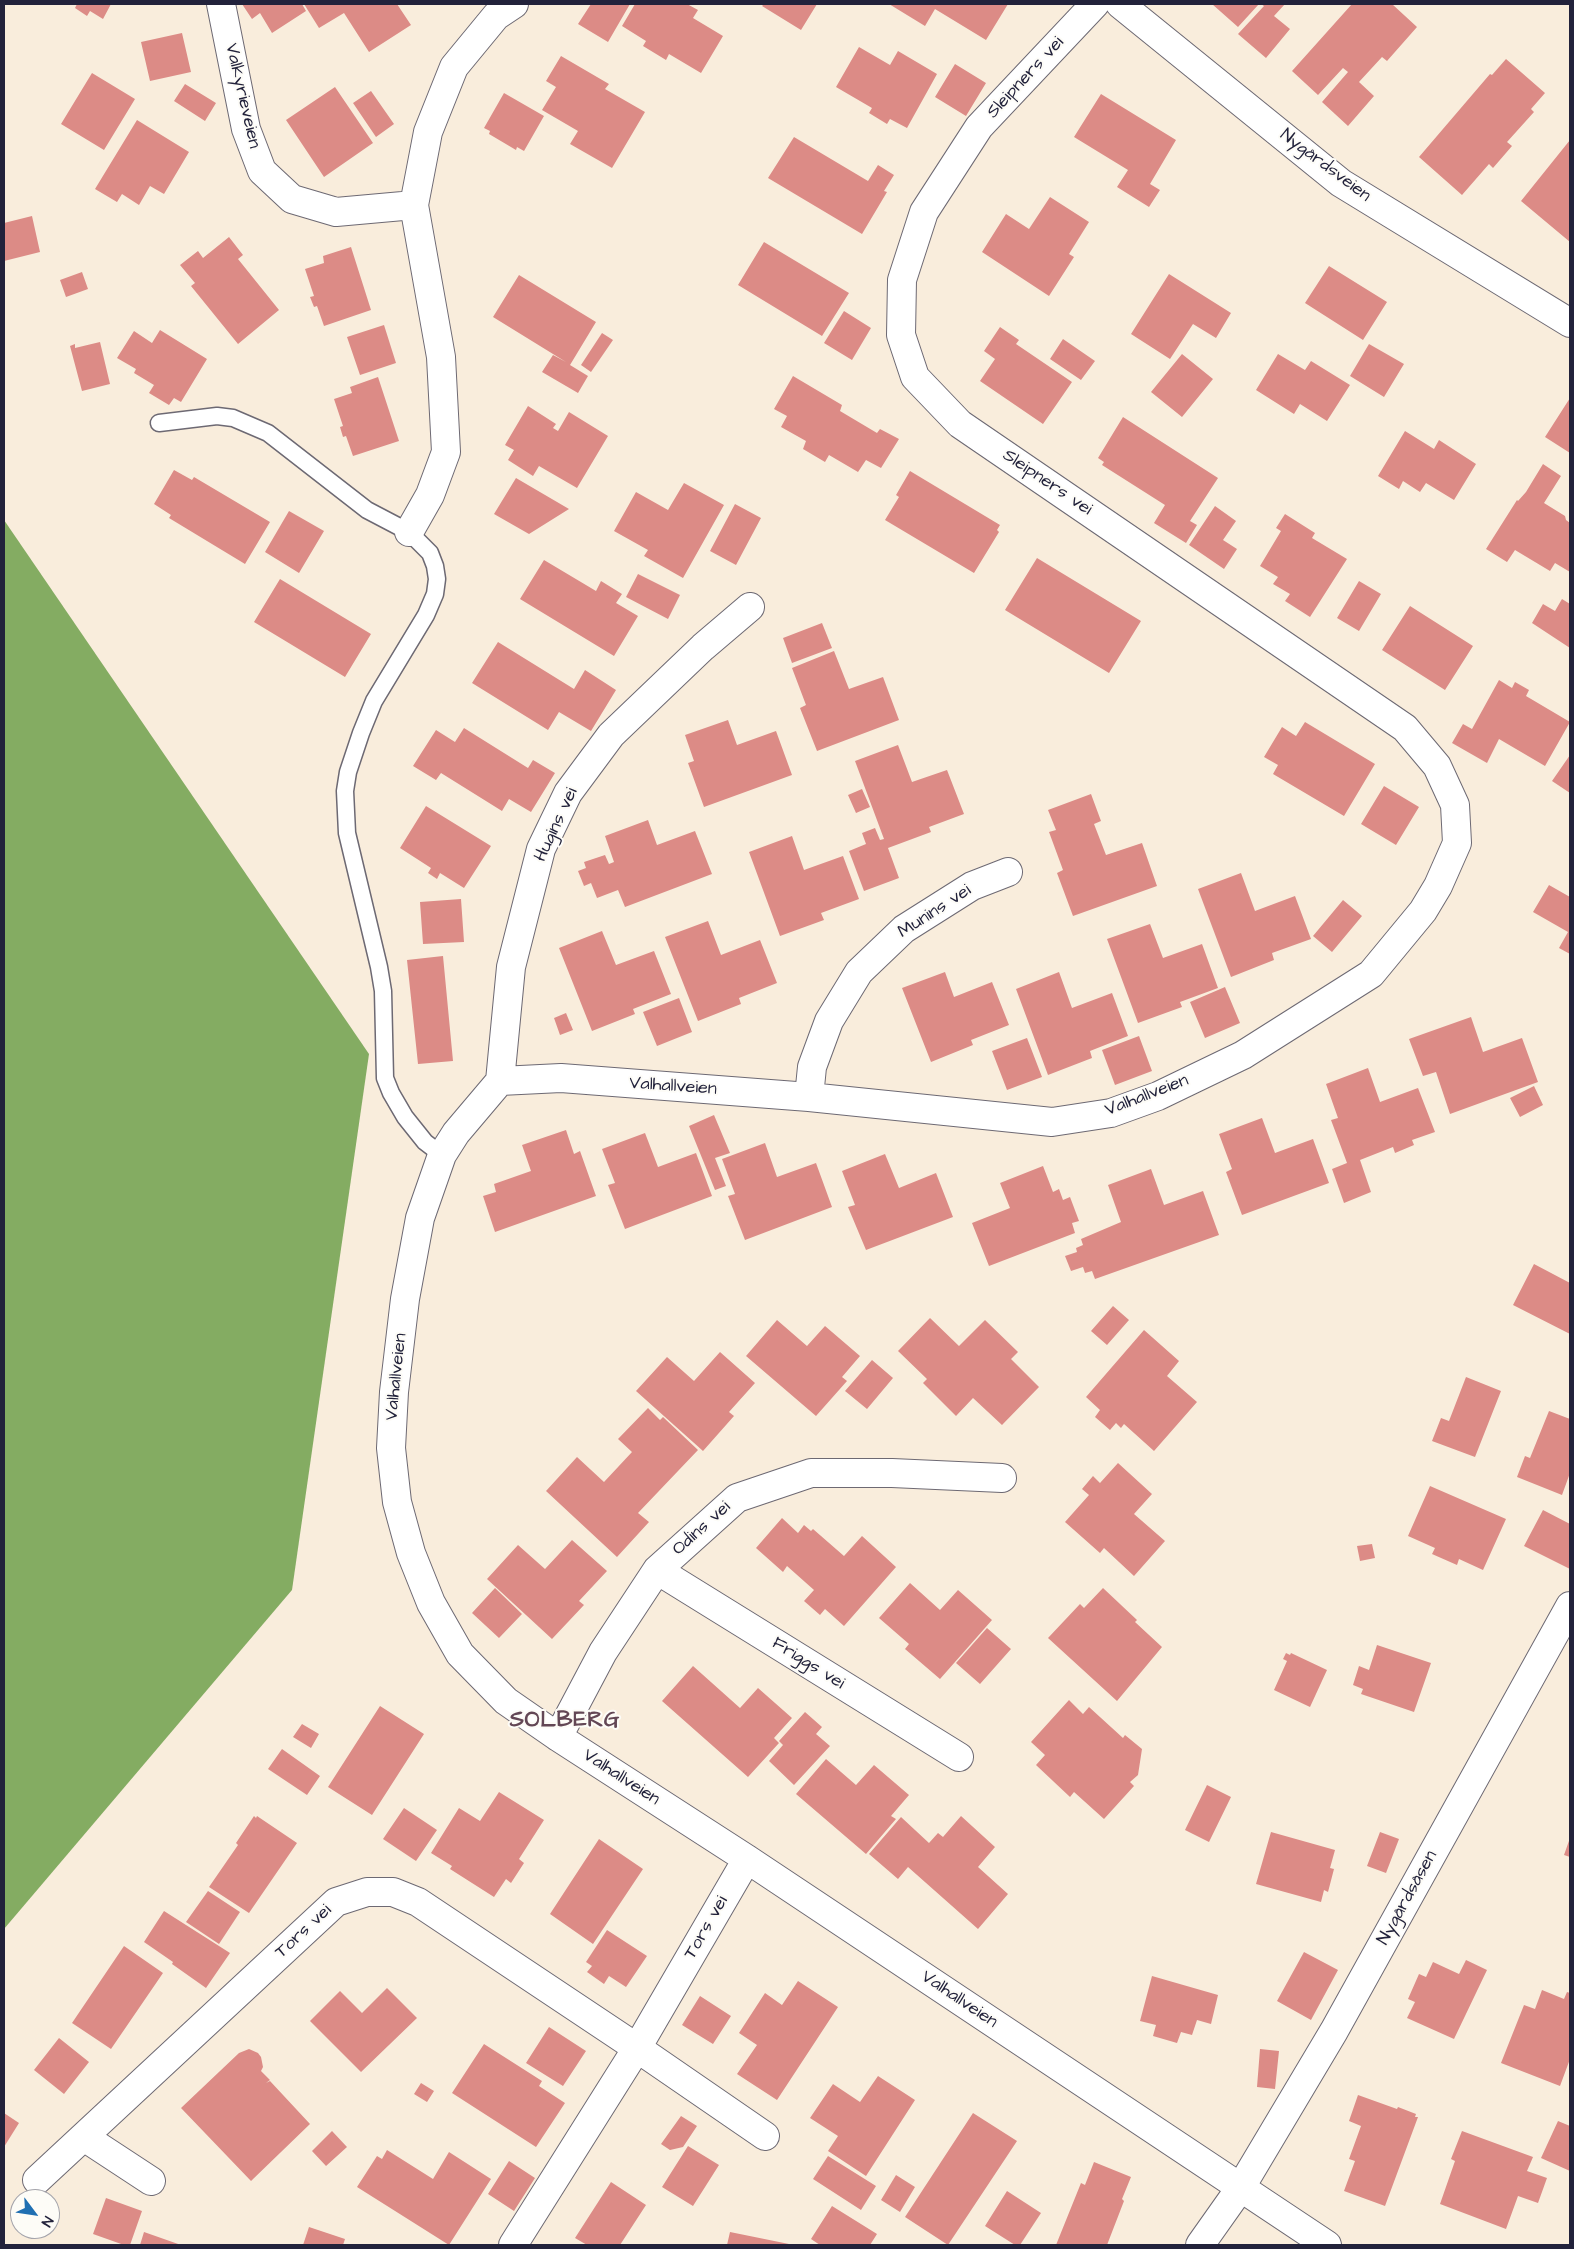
<!DOCTYPE html>
<meta charset="utf-8">
<style>
body{margin:0}
#map{position:relative;width:1574px;height:2249px;overflow:hidden;background:#f9eddc;font-family:"Architects Daughter",sans-serif}
canvas{display:block}
.frame{position:absolute;inset:0;border:5px solid #22223b;pointer-events:none}
.north{position:absolute;left:10px;top:2189px;width:50px;height:50px;box-sizing:border-box;background:#fdfcf7;border:1px solid #a5a5ac;border-radius:50%;rotate:121deg;font-size:14px;font-weight:700;line-height:20px;text-align:center;color:#22223b}
.north::after{content:'';display:block;margin:auto;width:18px;height:22px;background:#1f6fb2;clip-path:polygon(50% 0,100% 100%,50% 72%,0 100%)}
</style>
<div id="map">
<canvas width="1574" height="2249"></canvas>
<div class="frame"></div>
<div class="north">N</div>
</div>
<script>
const context = document.querySelector('canvas').getContext('2d');
context.lineJoin = 'round';
function paint(path, color) { context.fillStyle = color; context.fill(path, 'evenodd'); }
const poly = rows => new Path2D(rows.map(r => 'M' + r).join(''));
function strokePath(path, color, width, dash) { context.strokeStyle = color; context.lineWidth = width; context.lineCap = dash ? 'butt' : 'round'; context.setLineDash(dash || []); context.stroke(path); }
function drawText(font, color, halo, rows, align = 'center') {
  context.font = font + ' "Architects Daughter",sans-serif'; context.lineWidth = 4; context.setLineDash([]); context.textBaseline = 'middle'; context.strokeStyle = halo; context.fillStyle = color; for (const [text, x, y, turn = 0] of rows) {
    context.save(); context.translate(x, y); context.rotate((+turn || 0) * Math.PI / 180); context.textAlign = isNaN(turn) ? turn : align; if (halo) context.strokeText(text, 0, 0); context.fillText(text, 0, 0); context.restore();
  }
}
const forest = poly([
 [4,520,369,1054,292,1590,4,1929]
]);
const building = poly([
 [77,4,111,4,103,19,90,11,87,16,75,8],
 [242,4,302,4,306,11,272,33,260,13,252,19],
 [304,4,397,4,411,25,369,52,344,13,319,28],
 [591,4,630,4,608,42,578,24],
 [635,4,687,4,698,10,693,18,723,36,701,73,669,54,666,60,643,46,646,41,622,26],
 [764,4,817,4,801,30,762,6],
 [889,4,1008,4,986,40,935,9,925,26],
 [1212,4,1259,4,1238,27],
 [1261,4,1285,4,1274,16,1290,29,1266,58,1238,34,1264,6],
 [1352,4,1392,4,1417,27,1387,61,1382,57,1359,82,1374,96,1348,126,1322,102,1348,72,1343,68,1318,95,1292,71],
 [182,33,191,72,150,81,141,42],
 [859,47,890,65,898,51,937,74,907,128,890,119,887,124,869,113,872,108,836,87],
 [561,56,609,84,605,89,645,112,612,168,570,144,578,131,542,110,556,87,546,81],
 [1506,59,1545,93,1531,109,1534,112,1507,142,1512,146,1493,168,1489,164,1462,195,1419,157,1490,74,1492,75],
 [955,64,986,83,966,116,935,97],
 [92,73,135,99,104,150,61,124],
 [185,84,216,103,205,121,174,101],
 [335,87,373,143,324,177,286,120],
 [371,91,394,124,376,137,353,103],
 [504,93,544,116,524,151,517,147,516,150,489,134,490,131,484,128],
 [1101,94,1176,140,1150,184,1160,190,1149,207,1117,187,1128,170,1074,137],
 [137,120,189,152,164,194,150,186,139,205,122,194,117,202,95,189],
 [794,137,868,181,878,165,894,175,884,191,887,192,862,234,768,178],
 [1570,140,1570,242,1521,201],
 [1050,197,1089,222,1069,254,1074,257,1049,296,982,252,1006,214,1029,229],
 [32,216,40,252,4,261,4,223],
 [229,237,243,255,238,259,279,310,238,344,191,286,195,283,180,265,198,251,203,258],
 [764,242,849,293,822,336,738,285],
 [351,247,371,310,324,326,317,306,314,307,310,297,314,296,305,269,324,263,323,256],
 [1329,266,1387,302,1363,340,1305,303],
 [82,272,88,289,66,297,60,280],
 [1169,274,1231,313,1216,338,1193,324,1170,359,1131,334],
 [519,275,596,322,570,365,588,376,578,393,542,372,553,355,566,362,493,317],
 [844,311,871,328,852,360,824,343],
 [384,325,396,363,360,375,347,337],
 [1000,327,1019,340,1016,344,1072,382,1043,424,980,381,995,359,984,351],
 [160,330,207,359,181,402,174,398,169,405,149,393,154,385,134,373,136,369,117,358,134,331,152,343],
 [602,333,613,340,591,372,581,365],
 [1063,339,1095,361,1081,380,1050,359],
 [100,342,110,384,82,391,70,346,75,344,75,348],
 [1369,344,1404,364,1384,397,1350,376],
 [1182,354,1213,379,1182,417,1151,392],
 [1278,354,1305,370,1311,361,1350,385,1327,421,1300,404,1294,414,1256,390],
 [793,376,842,405,840,411,877,433,880,429,899,439,881,468,866,460,858,472,829,455,825,462,803,449,806,441,781,427,787,416,774,409],
 [378,377,399,441,353,456,346,436,343,437,340,427,343,426,334,399,352,393,350,387],
 [1570,398,1570,453,1545,437],
 [528,406,556,424,553,428,558,431,569,412,608,436,577,488,539,466,533,476,508,460,514,450,505,445],
 [1123,417,1218,478,1190,521,1197,525,1186,543,1154,523,1165,505,1102,465,1104,462,1098,458],
 [1405,431,1434,449,1439,440,1476,464,1454,500,1426,483,1420,492,1403,481,1399,489,1378,476],
 [1543,464,1561,476,1544,503,1565,516,1566,520,1570,523,1570,572,1555,563,1550,571,1515,550,1507,562,1486,549,1517,500,1518,501,1526,492],
 [174,470,192,480,194,477,270,522,245,564,169,518,171,515,154,504],
 [910,471,1000,525,997,530,999,532,974,573,885,520,899,497,896,495],
 [516,478,569,509,529,534,494,514],
 [684,483,724,505,683,578,644,556,648,550,614,531,636,492,668,510],
 [735,504,761,518,736,565,710,551],
 [1215,506,1236,521,1223,540,1237,549,1224,569,1189,545],
 [289,511,324,531,299,573,265,552],
 [1285,514,1315,533,1312,538,1347,559,1310,617,1285,601,1290,594,1273,584,1278,577,1260,566,1281,531,1276,528],
 [1037,558,1141,621,1109,673,1005,610],
 [544,560,596,591,601,581,622,594,616,603,638,616,614,656,520,599],
 [638,574,680,595,668,619,626,597],
 [280,579,371,634,345,677,254,622],
 [1359,581,1381,594,1359,631,1337,618],
 [1562,599,1570,604,1570,648,1532,623,1543,604,1555,611],
 [1410,606,1473,646,1445,690,1382,650],
 [822,623,832,648,792,663,783,638],
 [498,642,574,689,585,670,616,690,591,731,559,712,548,730,472,683],
 [834,651,849,689,883,677,899,720,817,751,800,708,806,705,792,668],
 [1499,680,1512,688,1515,682,1529,690,1526,696,1570,722,1545,766,1499,739,1487,763,1452,743,1463,724,1472,729],
 [728,720,737,745,776,731,792,775,704,807,688,763,694,761,685,735],
 [1305,722,1375,764,1344,816,1273,774,1278,765,1264,757,1282,727,1296,736],
 [464,728,528,768,533,760,555,773,531,812,509,799,502,811,441,773,436,780,413,766,436,730,455,742],
 [898,745,912,782,947,770,964,814,929,827,931,832,888,848,899,878,864,891,849,851,866,844,862,833,875,828,880,840,884,839,855,761],
 [1570,755,1570,793,1552,781],
 [1384,786,1419,807,1396,845,1361,824],
 [862,789,870,807,856,813,848,795],
 [1091,794,1101,821,1094,824,1106,855,1142,843,1157,886,1073,916,1057,873,1063,870,1049,832,1056,830,1048,810],
 [426,806,491,846,464,888,440,873,437,879,428,873,431,868,400,848],
 [648,820,657,845,695,831,712,874,625,907,618,890,597,898,591,883,584,886,578,871,586,868,584,862,605,855,609,864,614,862,605,836],
 [792,836,804,870,843,856,859,899,821,913,824,920,780,936,749,852],
 [1241,873,1255,911,1295,896,1311,939,1272,953,1274,960,1231,977,1198,889],
 [1549,885,1570,897,1570,954,1559,948,1568,932,1533,912],
 [461,899,464,942,423,944,420,902],
 [1343,900,1362,916,1332,952,1313,936],
 [708,921,721,955,760,940,777,983,739,998,741,1004,698,1021,665,937],
 [1150,924,1163,958,1202,944,1218,988,1180,1002,1182,1007,1138,1023,1107,939],
 [602,931,616,965,654,951,671,994,633,1009,635,1014,592,1031,559,948],
 [443,956,453,1061,418,1064,407,960],
 [945,972,954,997,992,982,1009,1025,971,1040,973,1045,931,1062,902,988],
 [1059,972,1072,1008,1112,993,1128,1036,1090,1051,1092,1058,1048,1075,1016,989],
 [1225,987,1240,1023,1205,1038,1190,1002],
 [679,998,692,1032,657,1046,643,1012],
 [566,1013,573,1030,560,1035,554,1018],
 [1471,1017,1483,1052,1522,1038,1538,1082,1450,1114,1436,1072,1423,1076,1409,1039],
 [1139,1036,1152,1071,1115,1085,1102,1050],
 [1027,1038,1042,1077,1007,1090,992,1051],
 [1368,1068,1380,1102,1418,1088,1435,1132,1412,1140,1414,1145,1395,1153,1393,1147,1360,1160,1371,1192,1344,1203,1332,1169,1347,1163,1331,1120,1338,1118,1326,1084],
 [1534,1086,1543,1105,1520,1117,1510,1098],
 [714,1115,730,1153,715,1158,726,1186,715,1190,689,1126],
 [1262,1118,1275,1153,1313,1139,1329,1183,1242,1215,1226,1172,1232,1169,1219,1134],
 [566,1130,574,1154,580,1151,596,1196,495,1232,483,1196,496,1192,494,1184,531,1171,522,1145],
 [645,1133,658,1167,696,1153,712,1196,625,1229,608,1185,615,1183,602,1149],
 [765,1143,777,1177,816,1163,832,1207,745,1240,728,1196,735,1194,722,1159],
 [885,1154,899,1188,936,1173,953,1217,866,1250,848,1207,855,1205,842,1171],
 [1043,1166,1053,1192,1059,1189,1063,1200,1070,1197,1079,1221,1072,1223,1075,1233,989,1266,972,1223,1010,1208,1000,1183],
 [1151,1169,1164,1205,1203,1191,1219,1235,1095,1279,1092,1271,1085,1273,1083,1267,1071,1271,1065,1256,1077,1252,1076,1248,1083,1245,1081,1239,1121,1222,1108,1185],
 [1534,1264,1570,1283,1570,1334,1513,1305],
 [1113,1306,1129,1320,1107,1345,1091,1331],
 [930,1318,959,1346,985,1320,1018,1352,1011,1359,1039,1387,1002,1425,973,1398,956,1416,923,1383,927,1379,898,1351],
 [777,1320,807,1346,825,1326,860,1356,842,1377,847,1381,816,1416,746,1356],
 [1144,1330,1179,1361,1167,1376,1197,1402,1154,1451,1124,1424,1121,1428,1116,1423,1110,1430,1095,1417,1100,1410,1086,1397],
 [720,1352,755,1383,729,1412,734,1416,703,1451,636,1391,667,1357,694,1381],
 [872,1360,893,1378,867,1409,845,1391],
 [1466,1377,1501,1391,1475,1457,1432,1441,1441,1418,1449,1421],
 [648,1408,660,1420,663,1417,698,1450,638,1513,649,1522,617,1557,546,1491,577,1457,604,1482,632,1452,618,1439],
 [1549,1411,1570,1419,1570,1473,1562,1495,1517,1477,1525,1456,1530,1458],
 [1118,1463,1152,1494,1134,1514,1165,1541,1134,1576,1104,1548,1100,1553,1065,1522,1089,1495,1082,1489,1093,1476,1100,1483],
 [1430,1486,1506,1519,1483,1570,1459,1559,1457,1565,1432,1554,1435,1548,1408,1536],
 [1543,1510,1570,1524,1570,1569,1524,1546],
 [782,1518,798,1533,804,1525,811,1531,813,1529,844,1556,862,1536,896,1567,844,1626,825,1609,820,1615,804,1601,814,1590,787,1566,783,1572,756,1548],
 [572,1540,607,1571,579,1601,584,1605,552,1639,487,1579,518,1545,545,1569],
 [1372,1544,1375,1558,1360,1561,1357,1546],
 [910,1583,940,1610,958,1590,992,1620,940,1679,905,1649,909,1644,879,1618],
 [495,1588,522,1614,499,1638,472,1613],
 [1103,1588,1137,1620,1135,1622,1162,1647,1117,1701,1048,1638,1080,1604,1084,1608],
 [987,1628,1011,1649,980,1684,956,1663],
 [1377,1645,1431,1663,1414,1712,1361,1694,1363,1689,1353,1685,1359,1666,1369,1670],
 [1286,1653,1290,1655,1291,1653,1327,1670,1310,1707,1274,1690,1287,1661,1283,1659],
 [693,1666,740,1708,758,1688,792,1718,774,1738,779,1743,748,1777,662,1701],
 [1069,1700,1083,1714,1089,1707,1123,1738,1125,1735,1142,1749,1138,1775,1130,1782,1134,1786,1104,1819,1074,1792,1070,1797,1036,1765,1045,1755,1031,1742],
 [380,1706,424,1734,372,1815,328,1787],
 [805,1712,822,1727,816,1734,830,1746,794,1785,769,1761,783,1745,779,1741],
 [302,1724,319,1734,311,1748,293,1737],
 [282,1749,320,1776,307,1795,268,1769],
 [826,1759,856,1785,874,1765,909,1795,891,1816,896,1819,866,1854,796,1794],
 [1207,1785,1231,1797,1209,1842,1185,1830],
 [499,1792,544,1820,519,1859,524,1863,511,1883,506,1879,494,1897,450,1869,452,1866,431,1853,459,1808,480,1821],
 [404,1808,437,1830,416,1861,383,1839],
 [254,1816,256,1818,257,1816,297,1843,249,1913,209,1887,238,1845,236,1843],
 [961,1816,995,1847,978,1867,1008,1894,978,1929,908,1867,898,1879,869,1854,901,1817,929,1843,938,1833,943,1837],
 [1271,1832,1335,1850,1330,1868,1334,1869,1328,1892,1324,1890,1321,1902,1256,1884],
 [1380,1832,1399,1839,1386,1873,1367,1866],
 [1570,1838,1570,1857,1564,1855],
 [599,1839,643,1869,593,1944,550,1914],
 [208,1891,240,1912,219,1944,186,1922],
 [164,1911,230,1953,206,1988,172,1964,173,1962,144,1942],
 [607,1930,647,1956,626,1987,609,1976,604,1984,587,1972,592,1966,586,1962],
 [124,1946,163,1973,111,2049,72,2023],
 [1304,1952,1338,1970,1311,2020,1277,2001],
 [1466,1960,1487,1970,1454,2039,1407,2018,1415,2002,1408,1999,1419,1974,1426,1977,1433,1962,1459,1974],
 [1152,1976,1218,1995,1211,2024,1197,2020,1192,2035,1181,2032,1177,2043,1153,2036,1156,2025,1140,2021],
 [798,1981,838,2007,777,2100,737,2074,757,2045,739,2033,765,1993,782,2005],
 [387,1988,417,2018,361,2072,310,2021,340,1991,362,2013],
 [1542,1990,1564,1999,1567,1992,1570,1993,1570,2059,1560,2086,1501,2063,1524,2005,1535,2009],
 [700,1996,731,2016,713,2044,682,2025],
 [549,2027,586,2051,563,2086,526,2063],
 [59,2038,89,2062,64,2094,34,2070],
 [484,2044,542,2081,539,2086,565,2103,536,2147,452,2093],
 [249,2049,258,2053,261,2057,263,2067,261,2071,270,2080,266,2083,270,2081,310,2124,251,2181,181,2108,239,2053],
 [1260,2049,1279,2051,1275,2089,1257,2087],
 [878,2076,915,2100,866,2176,828,2151,838,2136,810,2118,833,2084,860,2102],
 [421,2083,434,2091,427,2102,414,2094],
 [1358,2095,1397,2109,1398,2107,1416,2114,1415,2117,1418,2117,1385,2206,1344,2191,1355,2161,1349,2159,1361,2126,1349,2121],
 [4,2113,19,2123,4,2147],
 [973,2113,1017,2141,948,2245,905,2217],
 [681,2116,697,2126,683,2147,670,2150,661,2144],
 [1558,2121,1570,2126,1570,2171,1541,2158],
 [332,2131,347,2147,326,2166,312,2151],
 [1462,2131,1533,2157,1527,2171,1547,2178,1538,2203,1518,2196,1506,2229,1440,2204,1455,2161,1451,2159],
 [688,2146,719,2165,693,2206,662,2187],
 [387,2150,433,2179,449,2152,491,2179,449,2245,357,2187,377,2156,382,2159],
 [828,2156,876,2186,861,2210,813,2179],
 [509,2161,535,2178,514,2211,488,2194],
 [1094,2162,1131,2177,1122,2199,1124,2201,1107,2245,1056,2245,1081,2183,1085,2185],
 [896,2175,915,2187,900,2212,881,2200],
 [611,2182,646,2205,620,2245,587,2245,575,2238],
 [1007,2191,1041,2213,1020,2245,1015,2245,985,2226],
 [106,2198,142,2211,130,2245,124,2245,93,2234],
 [832,2206,877,2234,870,2245,820,2245,811,2239],
 [309,2227,345,2239,343,2245,303,2245],
 [144,2232,181,2245,140,2245],
 [730,2232,789,2244,789,2245,727,2245]
]);
const lane = poly([
 [159,423,217,416,233,418,268,433,367,510,409,532,430,553,435,566,437,579,435,594,426,615,374,701,361,733,348,772,345,791,347,833,379,967,383,991,385,1078,391,1093,405,1117,425,1142,442,1155]
]);
const street = poly([
 [221,4,246,129,262,171,292,199,336,212,414,205],
 [1095,4,979,127,924,212,902,280,901,335,915,377,960,424,1405,728,1437,766,1455,805,1457,843,1438,886,1423,911,1371,974,1243,1055,1158,1096,1111,1113,1052,1122,809,1097,561,1078,500,1081,456,1133,442,1155,420,1218,405,1299,394,1392,391,1448,397,1502,411,1553,431,1603,460,1654,506,1701,558,1737,747,1859,1327,2245],
 [1120,4,1341,183,1570,323],
 [409,532,430,495,446,452,441,357,414,205,428,132,454,67,496,16,514,4],
 [500,1081,511,967,541,849,568,793,611,735,703,647,750,607],
 [809,1097,812,1067,829,1021,859,972,904,929,972,886,1008,872],
 [657,1570,959,1757],
 [558,1737,603,1652,657,1570,737,1498,811,1473,892,1473,1002,1478],
 [84,2137,151,2181],
 [37,2180,336,1902,367,1892,393,1892,418,1902,637,2048,765,2136],
 [513,2245,637,2048,747,1859],
 [1200,2245,1241,2187,1334,2031,1570,1606]
]);
const streetNames = [
 ["Sleipners vei",1026,78,-47],
 ["Valkyrieveien",242,96,77],
 ["Nygårdsveien",1325,166,37],
 ["Sleipners vei",1047,483,34],
 ["Hugins vei",557,825,-65],
 ["Munins vei",935,912,-33],
 ["Valhallveien",673,1087,4],
 ["Valhallveien",1147,1096,-21],
 ["Valhallveien",397,1377,-84],
 ["Odins vei",702,1529,-42],
 ["Friggs vei",808,1664,32],
 ["Valhallveien",621,1778,33],
 ["Nygårdsåsen",1408,1898,-61],
 ["Tors vei",707,1928,-60],
 ["Tors vei",304,1932,-43],
 ["Valhallveien",959,2000,34]
];
const districtNames = [
 ["SOLBERG",565,1721]
];
paint(forest, '#84ac62');
paint(building, '#dc8b86');
strokePath(lane, '#6d6973', 19);
strokePath(street, '#6d6973', 30);
strokePath(lane, '#fff', 16);
strokePath(street, '#fff', 28);
drawText('18px', '#22223b', '#fdfcf7', streetNames);
context.letterSpacing = '1px';
drawText('bold 22px', '#634755', '#fdfcf7', districtNames);
context.letterSpacing = '0px';
</script>
